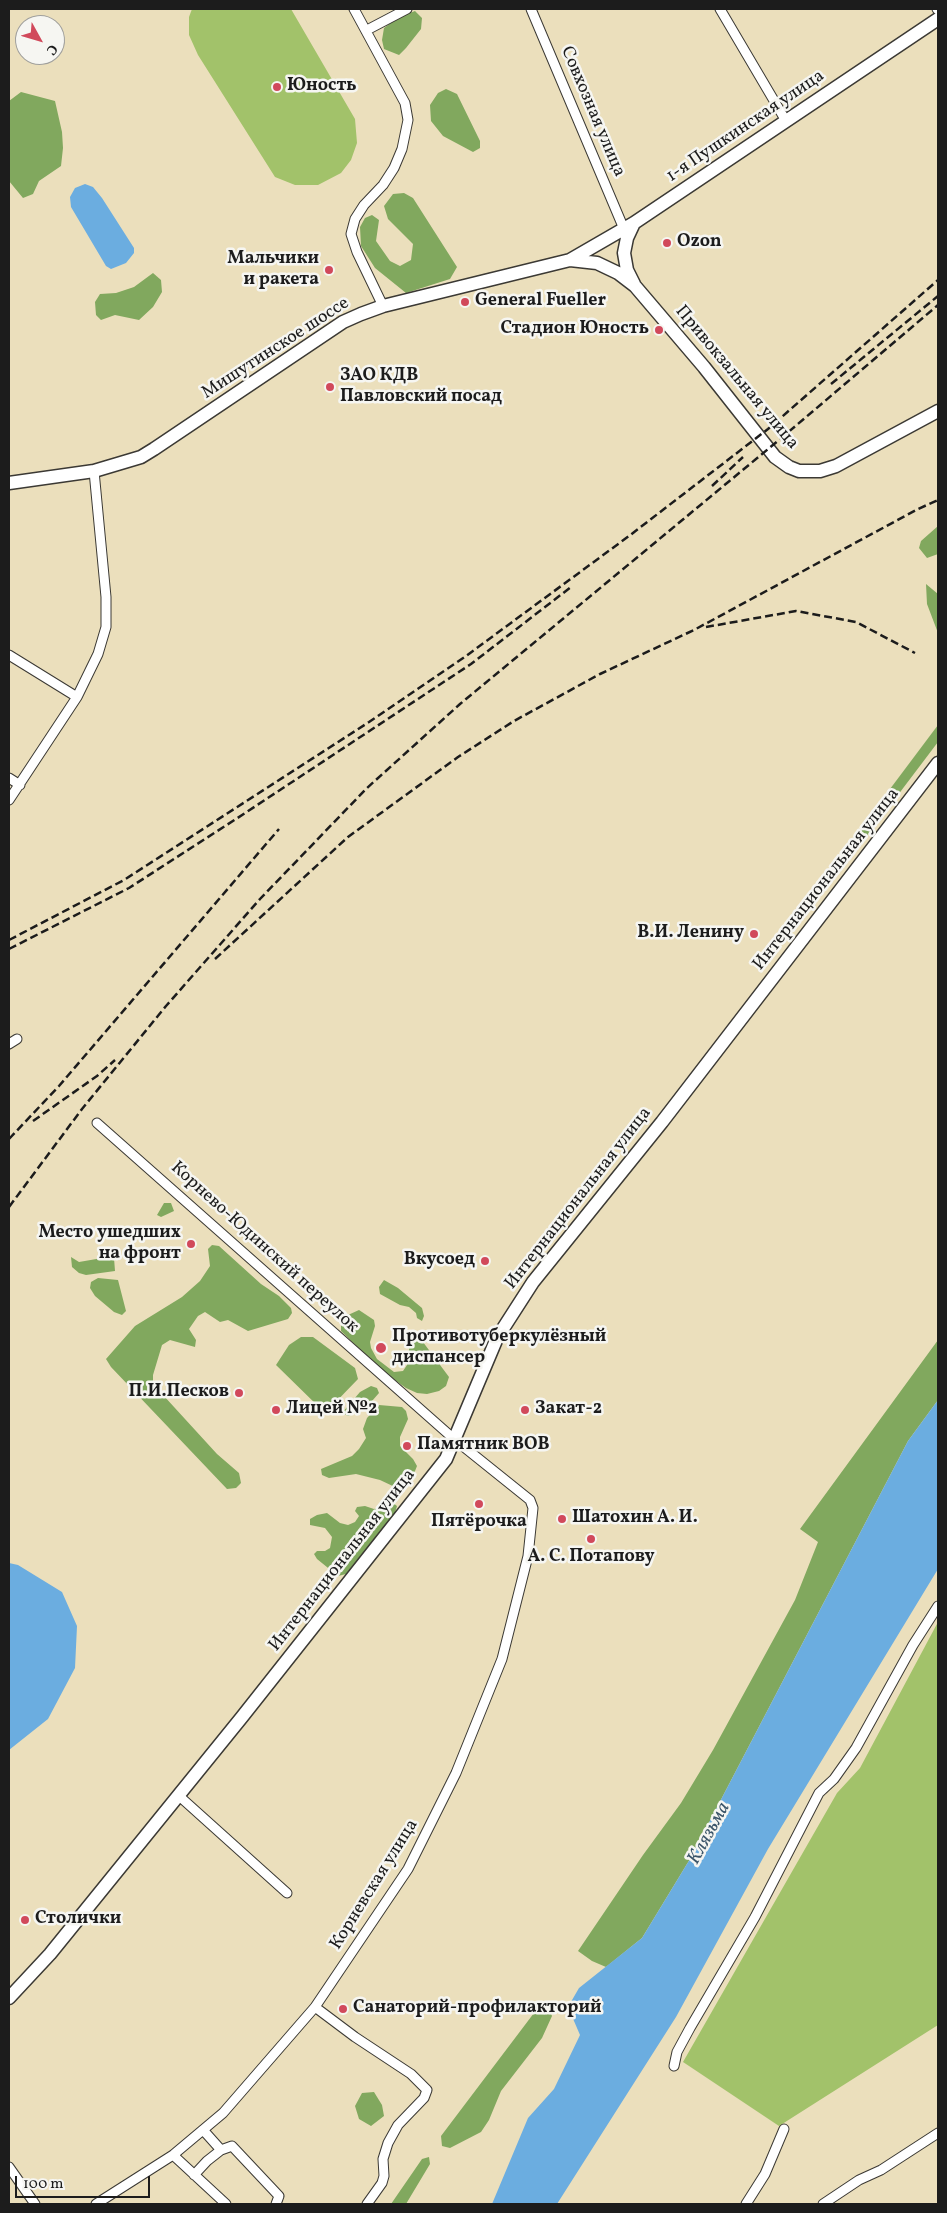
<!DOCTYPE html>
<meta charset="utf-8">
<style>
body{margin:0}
#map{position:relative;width:947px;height:2213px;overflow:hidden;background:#ebdfbc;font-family:Vollkorn,serif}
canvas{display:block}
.frame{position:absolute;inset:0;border:10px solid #1c1c1c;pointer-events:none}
.north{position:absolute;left:15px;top:15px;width:50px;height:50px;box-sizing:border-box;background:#f6f6f2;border:1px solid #9f9f9c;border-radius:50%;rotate:129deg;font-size:14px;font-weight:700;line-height:20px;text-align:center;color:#1c1c1c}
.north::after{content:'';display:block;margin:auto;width:18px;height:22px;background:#d1495b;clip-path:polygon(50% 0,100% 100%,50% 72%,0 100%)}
.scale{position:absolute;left:15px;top:2176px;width:135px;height:22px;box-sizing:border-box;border:2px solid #1c1c1c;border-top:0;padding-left:6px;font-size:15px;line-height:18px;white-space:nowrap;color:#1c1c1c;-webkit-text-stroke:4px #f6f6f2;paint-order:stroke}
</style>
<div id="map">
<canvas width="947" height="2213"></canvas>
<div class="frame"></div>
<div class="north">С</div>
<div class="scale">100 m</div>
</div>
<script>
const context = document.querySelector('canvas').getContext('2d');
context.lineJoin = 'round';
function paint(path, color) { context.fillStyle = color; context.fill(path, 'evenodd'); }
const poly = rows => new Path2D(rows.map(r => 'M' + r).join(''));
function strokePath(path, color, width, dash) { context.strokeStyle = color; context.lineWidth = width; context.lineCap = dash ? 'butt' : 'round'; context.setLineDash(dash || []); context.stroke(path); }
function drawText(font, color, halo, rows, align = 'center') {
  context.font = font + ' Vollkorn,serif'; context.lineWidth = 5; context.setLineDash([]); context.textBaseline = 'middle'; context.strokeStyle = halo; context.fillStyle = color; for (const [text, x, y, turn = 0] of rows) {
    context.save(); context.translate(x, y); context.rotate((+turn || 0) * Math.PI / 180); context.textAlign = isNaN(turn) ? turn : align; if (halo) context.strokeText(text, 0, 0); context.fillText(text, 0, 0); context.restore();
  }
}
const green = poly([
 [192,9,291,9,355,119,357,143,351,160,341,173,318,185,295,185,275,177,198,55,189,35,189,17],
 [938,1622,938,2025,779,2126,683,2062,837,1793,860,1768]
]);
const forest = poly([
 [415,11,422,18,421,29,406,48,399,55,384,49,382,40,384,28,397,18],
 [446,89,457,94,480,141,480,148,473,152,443,136,431,121,430,105,438,93],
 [21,92,55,101,62,132,63,148,61,166,39,181,33,194,23,198,9,181,9,101],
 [404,193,413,198,457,267,450,279,406,293,375,268,361,246,360,227,365,218,372,215,379,220,376,241,390,261,400,266,411,260,413,244,388,219,384,206,393,194],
 [153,273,161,280,162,292,153,307,139,320,115,315,101,320,96,315,95,302,100,294,116,293,134,287],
 [938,526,938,554,927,558,919,548,921,541],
 [926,584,938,594,938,633,927,604],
 [938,725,938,742,848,861,844,861,839,857],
 [164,1203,171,1203,174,1211,161,1217,157,1215],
 [212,1245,219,1246,261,1284,279,1296,291,1308,292,1313,288,1319,248,1331,228,1320,220,1322,205,1312,198,1316,189,1329,196,1340,195,1347,170,1340,162,1345,153,1375,153,1384,217,1454,239,1473,241,1483,236,1488,227,1489,111,1367,106,1359,135,1326,182,1297,200,1281,210,1266,208,1249],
 [71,1257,79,1262,108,1257,114,1258,115,1271,86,1275,79,1273,72,1267],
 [98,1278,118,1280,126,1311,122,1315,114,1312,95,1296,90,1288,91,1282],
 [384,1280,398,1288,422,1308,424,1316,422,1321,417,1318,416,1313,409,1307,400,1305,380,1294,379,1287],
 [359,1310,374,1320,375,1326,370,1342,371,1348,377,1359,394,1372,403,1371,407,1365,411,1335,417,1334,449,1377,446,1386,439,1391,427,1394,417,1393,406,1388,382,1371,341,1331,341,1325,348,1315],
 [301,1337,313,1337,355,1368,358,1379,329,1409,323,1411,276,1365,289,1345],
 [938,1340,938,1400,908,1441,690,1859,642,1938,606,1967,592,1961,578,1951,643,1855,681,1803,713,1750,795,1600,818,1542,800,1529],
 [371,1386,377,1388,379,1393,372,1401,360,1411,348,1416,342,1413,360,1392],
 [379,1405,402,1407,406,1411,408,1419,400,1437,400,1446,413,1459,417,1466,411,1481,405,1487,397,1488,380,1480,356,1474,329,1478,322,1475,321,1469,352,1456,359,1449,366,1438,363,1429,367,1418],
 [393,1503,397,1506,395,1513,346,1574,338,1576,317,1559,314,1554,317,1551,325,1551,330,1548,332,1537,325,1528,310,1525,310,1519,317,1515,327,1513,340,1523,348,1525,355,1522,359,1516,355,1511,357,1507,365,1506,374,1509],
 [537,2009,549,2009,552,2016,542,2038,501,2091,489,2120,481,2132,450,2148,442,2146,441,2136],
 [374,2092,382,2105,384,2116,371,2126,359,2119,355,2106,362,2093],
 [429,2157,430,2164,406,2204,391,2204,422,2159]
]);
const water = poly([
 [85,184,93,187,102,198,134,248,134,253,126,263,111,269,106,266,71,207,70,197,75,188],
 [938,1400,938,1569,768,1849,676,2017,557,2204,492,2204,528,2118,554,2089,580,2035,568,2007,579,1988,642,1938,690,1859,908,1441],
 [9,1563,18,1565,62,1592,77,1626,75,1668,48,1719,9,1750]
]);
const street = poly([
 [354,9,405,103,408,120,402,149,394,168,383,185,364,205,355,219,351,234,357,252,383,306],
 [531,9,624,229],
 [720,9,786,121],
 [937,9,938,10],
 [367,30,407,9],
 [9,655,77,697],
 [9,778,20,785],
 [9,800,77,697,98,654,106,627,106,597,94,471],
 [9,1044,17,1039],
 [178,1795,287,1893],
 [315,2007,355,2037,411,2074,427,2090,424,2098,398,2125,388,2143,383,2159,384,2176,382,2183,367,2204],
 [674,2066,677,2052,690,2028,755,1917,819,1793,834,1779,856,1748,913,1645,938,1606],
 [204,2131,221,2150],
 [173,2155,226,2204],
 [9,2167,35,2204],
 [194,2175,207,2161,221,2150,232,2146,279,2196,276,2204],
 [96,2204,173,2155,223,2113,315,2007,408,1869,456,1773,502,1659,528,1556,533,1508,530,1500,454,1439,97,1123],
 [746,2204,765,2174,784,2129],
 [823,2204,859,2180,881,2170,938,2133]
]);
const secondary = poly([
 [570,260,597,263,618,273,635,286,704,367,775,457,789,467,799,471,820,471,836,466,938,411],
 [634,284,627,270,624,253,627,238,634,223],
 [9,483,94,471,141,457,154,449,343,322,361,314,383,306,570,260,634,223,938,19],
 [9,1998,50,1954,242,1717,446,1459,497,1338,533,1282,662,1122,938,763]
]);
const rail = poly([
 [831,384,938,296],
 [712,486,743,457],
 [706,627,796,611,856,622,915,653],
 [9,940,124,880,369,722,466,656,629,536,768,429,938,280],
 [9,949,129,888,236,819,471,664,571,587],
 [215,959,348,837,458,757,514,721,600,674,694,630,918,509,938,500],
 [33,1121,97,1076,115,1060],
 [9,1139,59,1086,279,829],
 [9,1207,82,1109,166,1006,260,899,367,788,460,704,779,440,938,305]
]);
const markers = [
 [277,87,5,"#d1495b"],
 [667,243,5,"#d1495b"],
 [329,270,5,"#d1495b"],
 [465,302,5,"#d1495b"],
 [659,330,5,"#d1495b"],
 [330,387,5,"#d1495b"],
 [754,934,5,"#d1495b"],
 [191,1244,5,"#d1495b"],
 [485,1261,5,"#d1495b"],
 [381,1348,6,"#d1495b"],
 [239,1393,5,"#d1495b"],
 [276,1410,5,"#d1495b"],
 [525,1410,5,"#d1495b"],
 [407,1446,5,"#d1495b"],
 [479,1504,5,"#d1495b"],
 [562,1519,5,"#d1495b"],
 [591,1539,5,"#d1495b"],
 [25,1920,5,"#d1495b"],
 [343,2009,5,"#d1495b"]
];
const poiNames = [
 ["Юность",287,87],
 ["Ozon",677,243],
 ["Мальчики",319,260,"right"],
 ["и ракета",319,281,"right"],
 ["General Fueller",475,302],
 ["Стадион Юность",649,330,"right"],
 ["ЗАО КДВ",340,377],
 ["Павловский посад",340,398],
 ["В.И. Ленину",744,934,"right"],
 ["Место ушедших",181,1234,"right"],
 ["на фронт",181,1255,"right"],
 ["Вкусоед",475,1261,"right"],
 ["Противотуберкулёзный",392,1338],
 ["диспансер",392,1359],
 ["П.И.Песков",229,1393,"right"],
 ["Лицей №2",286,1410],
 ["Закат-2",535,1410],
 ["Памятник ВОВ",417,1446],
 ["Шатохин А. И.",572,1519],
 ["Пятёрочка",479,1523,"center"],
 ["А. С. Потапову",591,1558,"center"],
 ["Столички",35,1920],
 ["Санаторий-профилакторий",353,2009]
];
const streetNames = [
 ["Совхозная улица",592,112,67],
 ["1-я Пушкинская улица",746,127,-34],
 ["Мишутинское шоссе",276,349,-33],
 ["Привокзальная улица",736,378,50],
 ["Интернациональная улица",827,880,-52],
 ["Интернациональная улица",579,1199,-52],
 ["Корнево-Юдинский переулок",264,1248,42],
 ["Интернациональная улица",343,1561,-52],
 ["Корневская улица",375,1885,-58]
];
const waterNames = [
 ["Клязьма",710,1834,-61]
];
paint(green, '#a2c26a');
paint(forest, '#81a85e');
paint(water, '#6bade0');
strokePath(street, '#3b3934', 11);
strokePath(secondary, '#3b3934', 15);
strokePath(street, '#fff', 9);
strokePath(secondary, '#fff', 12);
strokePath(rail, '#1c1c1c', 2.5, [8, 4]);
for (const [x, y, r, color] of markers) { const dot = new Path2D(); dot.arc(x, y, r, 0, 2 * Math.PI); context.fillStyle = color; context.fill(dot); strokePath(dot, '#f6f6f2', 2); }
drawText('bold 18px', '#1c1c1c', '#f6f6f2', poiNames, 'left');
drawText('18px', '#1c1c1c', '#f6f6f2', streetNames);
drawText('italic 19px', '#3c566a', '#f6f6f2', waterNames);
</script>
